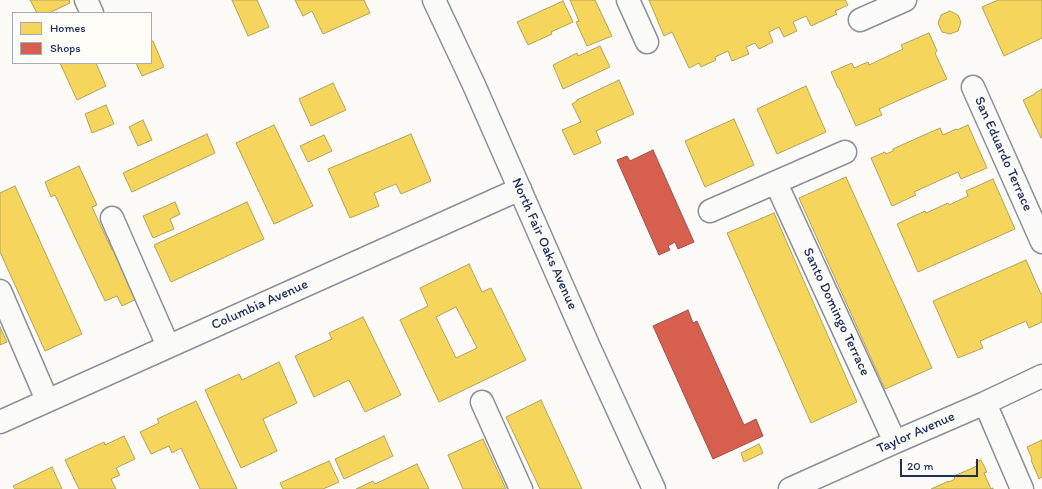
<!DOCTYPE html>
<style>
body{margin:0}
#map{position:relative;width:1042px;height:489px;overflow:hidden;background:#fcfbf8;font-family:Itim,sans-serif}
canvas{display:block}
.legend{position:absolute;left:12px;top:12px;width:140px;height:52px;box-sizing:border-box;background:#fdfcf7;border:1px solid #a3aaba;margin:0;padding:5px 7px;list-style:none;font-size:12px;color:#1b2f5e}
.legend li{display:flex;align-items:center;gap:8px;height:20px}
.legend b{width:20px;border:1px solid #a3aaba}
.scale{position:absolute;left:900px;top:459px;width:78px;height:18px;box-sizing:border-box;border:2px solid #1b2f5e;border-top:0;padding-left:5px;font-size:12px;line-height:14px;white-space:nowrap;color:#1b2f5e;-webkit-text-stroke:3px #fdfcf7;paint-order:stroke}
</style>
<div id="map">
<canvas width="1042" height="489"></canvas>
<ul class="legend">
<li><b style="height:11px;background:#f6d55c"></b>Homes</li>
<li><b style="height:11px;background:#d6604d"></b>Shops</li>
</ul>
<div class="scale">20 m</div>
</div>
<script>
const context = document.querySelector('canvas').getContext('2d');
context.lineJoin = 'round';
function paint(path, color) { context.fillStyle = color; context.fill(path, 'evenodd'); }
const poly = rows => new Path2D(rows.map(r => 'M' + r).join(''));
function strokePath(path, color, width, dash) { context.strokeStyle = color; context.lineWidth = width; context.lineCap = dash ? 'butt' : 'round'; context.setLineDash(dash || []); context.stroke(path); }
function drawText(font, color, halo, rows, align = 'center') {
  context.font = font + ' Itim,sans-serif'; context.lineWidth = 4; context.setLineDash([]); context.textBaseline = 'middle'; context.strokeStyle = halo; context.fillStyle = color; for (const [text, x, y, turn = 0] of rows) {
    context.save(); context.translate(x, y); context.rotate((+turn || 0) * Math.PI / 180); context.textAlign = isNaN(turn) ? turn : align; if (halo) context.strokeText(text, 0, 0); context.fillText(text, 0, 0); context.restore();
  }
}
const homes = poly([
 [30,0,69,0,70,3,49,13,37,13,30,0],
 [232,0,257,0,269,27,248,36,232,0],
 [295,0,364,0,370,13,323,34,312,11,303,16,295,0],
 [570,0,595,0,612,36,587,46,576,22,579,21,570,0],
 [649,0,845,0,848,5,835,11,837,14,811,26,806,16,793,22,797,31,784,37,779,27,769,32,773,42,759,49,755,43,746,47,749,54,732,61,728,51,715,57,716,60,701,67,699,63,689,68,672,32,664,36,649,0],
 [998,0,1042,0,1042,38,1004,56,982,7,998,0],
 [563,1,573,22,551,32,552,34,528,45,517,22,563,1],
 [950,11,958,15,961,22,958,31,950,34,942,32,938,23,941,15,950,11],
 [929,33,937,51,935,53,947,79,879,109,882,115,856,126,839,88,838,88,831,72,852,63,854,68,868,62,869,65,903,49,901,45,929,33],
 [151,41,153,41,164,67,142,76,136,63,151,63,151,41],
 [600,46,610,67,563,89,553,65,577,53,578,56,600,46],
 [60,63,96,63,106,86,77,100,60,63],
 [619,80,634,114,596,131,601,143,574,155,562,130,581,122,572,104,577,101,577,100,619,80],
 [333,83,346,110,311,126,299,99,333,83],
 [806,86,826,132,777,154,757,109,806,86],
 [1042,89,1042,138,1041,138,1023,100,1035,94,1035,93,1042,89],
 [106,105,114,124,92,133,85,114,106,105],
 [734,119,754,165,705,187,685,141,734,119],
 [143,120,152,140,138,146,129,127,143,120],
 [274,125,313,206,274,224,236,143,274,125],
 [968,125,987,168,961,179,958,172,914,192,916,195,892,206,871,158,885,152,886,154,893,151,893,149,904,144,940,128,943,135,956,129,957,130,968,125],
 [207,134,215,153,132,192,123,173,207,134],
 [411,134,431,181,401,194,396,184,374,193,379,206,350,218,328,169,411,134],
 [324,135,332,151,308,162,300,146,324,135],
 [79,166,97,205,92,207,112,250,119,247,143,296,122,306,117,296,105,301,55,195,51,197,45,182,79,166],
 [846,177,932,368,885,389,799,198,846,177],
 [993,179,1015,229,918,272,897,224,925,211,926,213,948,203,949,205,968,196,966,191,993,179],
 [15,186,82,334,45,351,0,252,0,193,15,186],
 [175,202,180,214,170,219,174,229,153,238,143,216,175,202],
 [247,202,264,239,171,282,154,245,247,202],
 [774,213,857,402,811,423,727,233,774,213],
 [1026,260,1041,294,1042,294,1042,322,1029,328,1026,321,980,341,983,348,958,358,933,301,1026,260],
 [469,264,482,292,491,288,526,360,439,402,400,320,428,306,420,288,469,264],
 [456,307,477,348,456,358,436,317,456,307],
 [363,317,401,395,365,412,349,380,314,397,295,356,332,339,329,333,363,317],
 [0,327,7,342,0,345,0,327],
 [279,362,297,403,263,419,277,451,241,468,205,390,239,374,242,380,279,362],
 [541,400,582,489,540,489,506,417,541,400],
 [196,401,237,489,200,489,181,448,172,453,169,446,151,454,140,432,159,423,157,419,196,401],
 [124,436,135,459,116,468,120,475,111,479,116,489,79,489,65,460,104,442,105,445,124,436],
 [384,436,393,456,344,479,335,459,384,436],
 [483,439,506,489,463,489,448,455,483,439],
 [1042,440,1042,477,1039,479,1031,460,1032,459,1027,447,1042,440],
 [759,444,763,453,744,462,741,453,759,444],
 [981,460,987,472,984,473,991,489,993,488,993,489,931,489,949,481,949,482,955,479,954,476,977,466,976,462,981,460],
 [329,461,339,482,323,489,283,489,280,483,329,461],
 [417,464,429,489,356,489,373,481,375,484,417,464],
 [52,467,62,489,15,489,13,486,52,467]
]);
const shops = poly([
 [653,150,694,242,678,249,675,242,668,246,670,250,659,255,617,160,627,156,630,161,653,150],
 [688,310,693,323,697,321,744,425,756,419,763,436,713,459,653,326,688,310]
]);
const minor = poly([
 [86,0,92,13],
 [628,0,647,42],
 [860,20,905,0],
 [973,87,1042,242],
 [776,183,895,442],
 [710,211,845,152],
 [112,218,168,346],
 [0,291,47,400],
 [482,402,521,489],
 [985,403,1022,489],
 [0,422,520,189],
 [790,489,895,442,985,403,1042,376]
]);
const major = poly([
 [434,0,474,85,589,347,654,489]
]);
const streetNames = [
 ["San Eduardo Terrace",1003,154,66],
 ["North Fair Oaks Avenue",544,244,66],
 ["Columbia Avenue",260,305,-24],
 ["Santo Domingo Terrace",836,312,65],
 ["Taylor Avenue",916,433,-24]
];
paint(homes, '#f6d55c');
strokePath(homes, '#b4a35d', 1);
paint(shops, '#d6604d');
strokePath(shops, '#9e5152', 1);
strokePath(minor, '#8c9097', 25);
strokePath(major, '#8c9097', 25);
strokePath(minor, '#fbfbf9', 22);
strokePath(major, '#fbfbf9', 22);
drawText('14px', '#1b2f5e', '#fdfcf7', streetNames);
</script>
